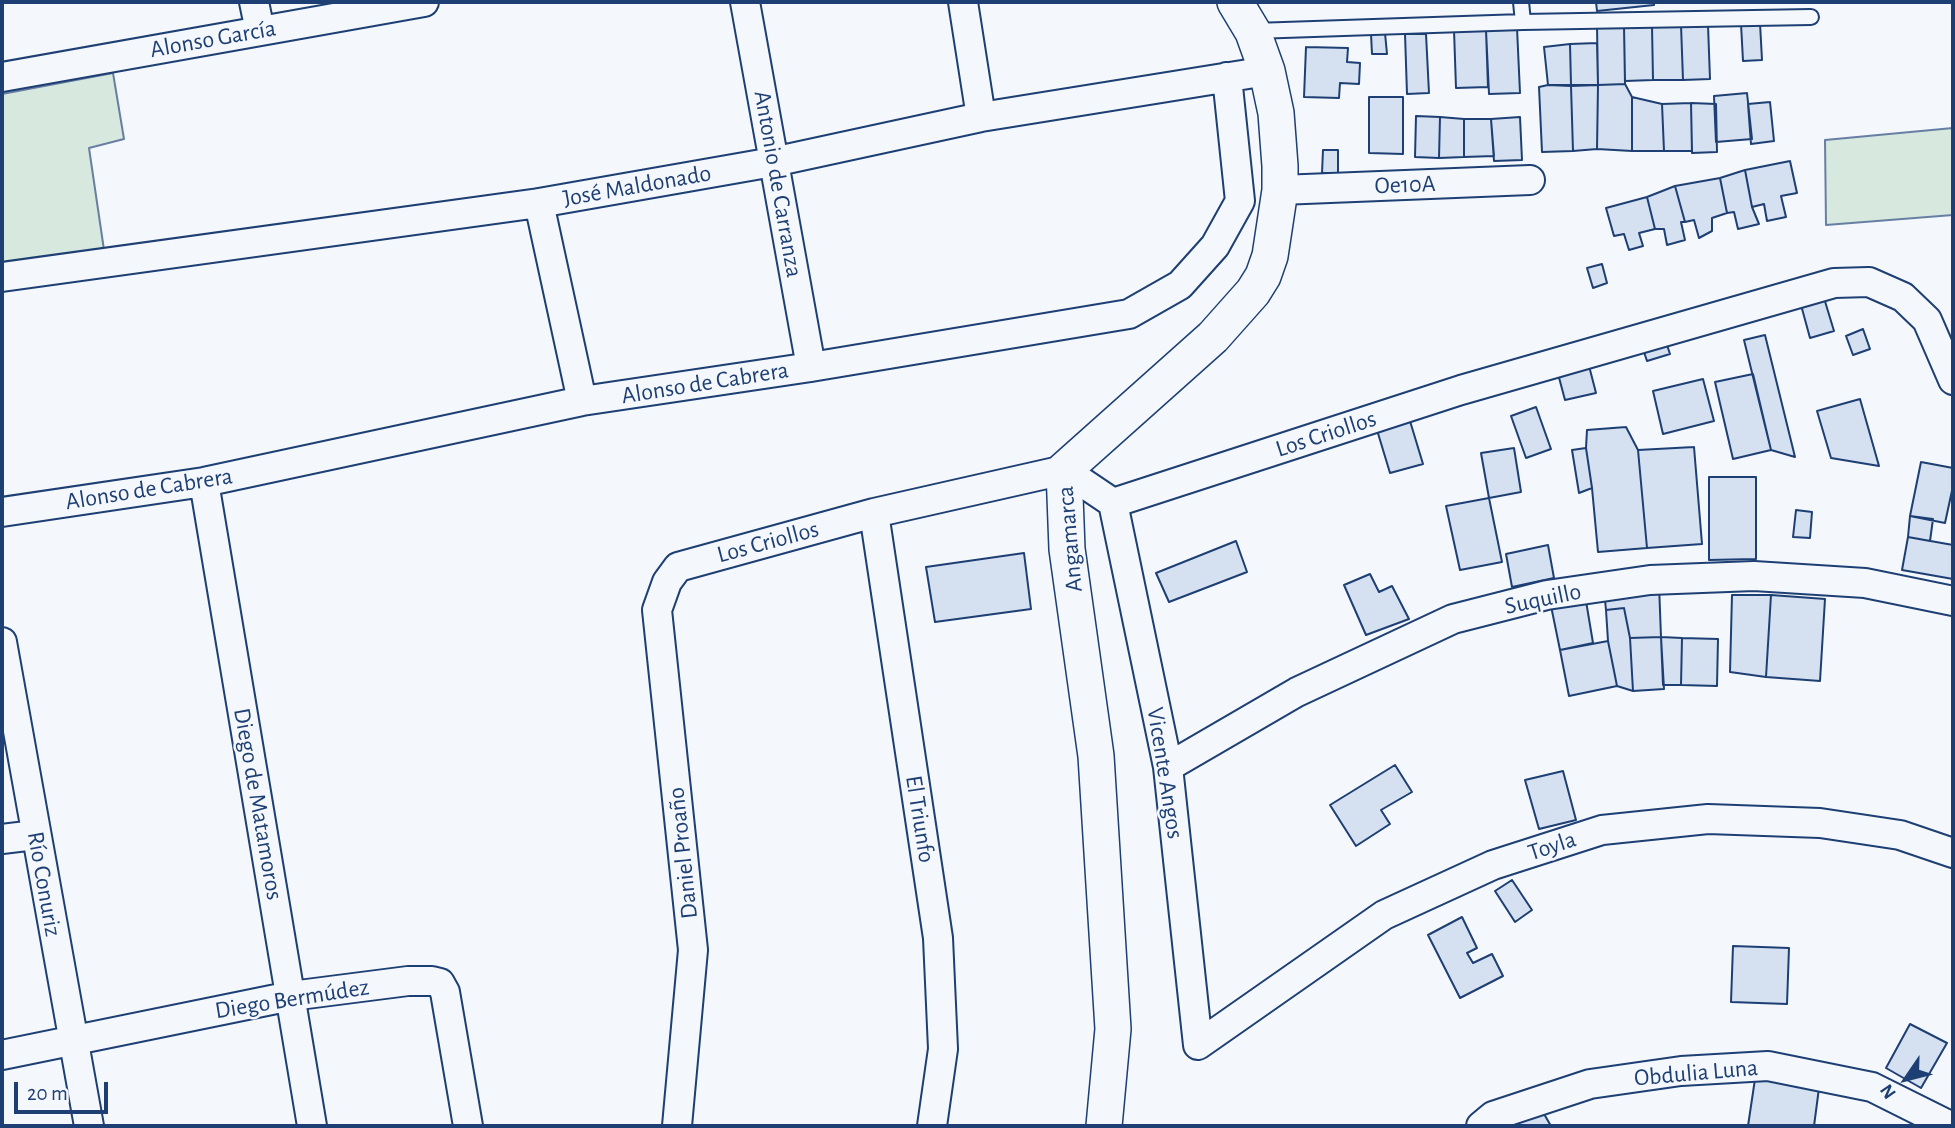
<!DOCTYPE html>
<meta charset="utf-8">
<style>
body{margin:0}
#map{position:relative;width:1955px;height:1128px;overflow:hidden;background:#f4f7fb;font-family:"Alegreya Sans",sans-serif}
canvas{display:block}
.frame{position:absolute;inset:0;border:4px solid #1d3f73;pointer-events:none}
.north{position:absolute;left:1871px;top:1044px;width:70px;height:70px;-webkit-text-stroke:5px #f4f7fb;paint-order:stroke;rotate:235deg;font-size:19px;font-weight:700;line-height:28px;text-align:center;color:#1d3f73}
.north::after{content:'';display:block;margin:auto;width:24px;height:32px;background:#1d3f73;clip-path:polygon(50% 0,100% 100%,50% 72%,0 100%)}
.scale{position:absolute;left:14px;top:1082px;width:94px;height:32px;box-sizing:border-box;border:4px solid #1d3f73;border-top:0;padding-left:9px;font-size:21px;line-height:24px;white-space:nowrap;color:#1d3f73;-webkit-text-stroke:5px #f4f7fb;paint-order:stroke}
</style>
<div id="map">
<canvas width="1955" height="1128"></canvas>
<div class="frame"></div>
<div class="north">N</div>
<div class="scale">20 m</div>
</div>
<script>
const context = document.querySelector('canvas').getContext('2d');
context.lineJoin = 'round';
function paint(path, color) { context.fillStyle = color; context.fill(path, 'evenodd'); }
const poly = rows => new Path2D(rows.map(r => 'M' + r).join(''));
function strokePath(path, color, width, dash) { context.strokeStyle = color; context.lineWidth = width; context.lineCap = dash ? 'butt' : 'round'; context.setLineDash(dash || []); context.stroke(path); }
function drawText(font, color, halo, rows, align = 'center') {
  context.font = font + ' "Alegreya Sans",sans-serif'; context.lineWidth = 5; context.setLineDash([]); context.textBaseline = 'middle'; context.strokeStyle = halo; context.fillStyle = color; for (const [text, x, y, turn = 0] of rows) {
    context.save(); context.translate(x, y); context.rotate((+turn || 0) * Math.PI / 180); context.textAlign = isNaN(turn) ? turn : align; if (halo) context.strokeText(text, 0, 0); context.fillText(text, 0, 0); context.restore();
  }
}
const green = poly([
 [113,73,124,139,89,148,104,250,2,263,2,94,113,73],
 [1953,128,1953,215,1826,225,1825,140,1953,128]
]);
const building = poly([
 [1596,2,1654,2,1654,5,1597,11,1596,2],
 [1760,23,1762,60,1743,61,1741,24,1760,23],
 [1681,25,1683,80,1653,80,1652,26,1681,25],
 [1681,25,1708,25,1710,79,1683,80,1681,25],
 [1597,26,1624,26,1625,84,1598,85,1597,26],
 [1624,26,1652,26,1653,80,1625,81,1624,26],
 [1517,28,1520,93,1489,94,1486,30,1517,28],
 [1454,30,1486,30,1488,87,1456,88,1454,30],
 [1385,33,1387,54,1372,54,1371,34,1385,33],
 [1405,34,1426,34,1429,93,1407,94,1405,34],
 [1597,43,1598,85,1571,85,1570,44,1597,43],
 [1570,44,1571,85,1548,85,1544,47,1570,44],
 [1306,47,1348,48,1347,62,1360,63,1359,84,1340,83,1339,98,1304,97,1306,47],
 [1625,84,1632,97,1632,151,1597,149,1598,85,1625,84],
 [1548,85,1571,86,1573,151,1542,152,1539,87,1548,85],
 [1598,85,1597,149,1573,151,1571,86,1598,85],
 [1747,93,1752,139,1716,142,1714,96,1747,93],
 [1369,97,1403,97,1403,154,1369,153,1369,97],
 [1632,97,1662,104,1664,151,1632,151,1632,97],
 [1770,102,1774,141,1751,144,1748,104,1770,102],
 [1691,103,1716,104,1717,152,1692,153,1691,103],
 [1691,103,1692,151,1664,151,1662,104,1691,103],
 [1416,116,1440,117,1439,158,1415,157,1416,116],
 [1440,117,1464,119,1464,157,1439,158,1440,117],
 [1520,117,1522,160,1494,161,1491,119,1520,117],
 [1464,119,1491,119,1494,156,1464,157,1464,119],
 [1323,150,1338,150,1338,173,1322,173,1323,150],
 [1790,161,1797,193,1781,196,1786,217,1767,221,1764,204,1752,207,1745,170,1790,161],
 [1745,170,1752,207,1759,224,1738,229,1734,212,1727,213,1720,178,1745,170],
 [1720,178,1727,213,1712,218,1712,231,1699,238,1694,220,1685,222,1675,186,1720,178],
 [1675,186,1685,222,1681,222,1685,240,1667,245,1664,229,1655,229,1647,197,1675,186],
 [1647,197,1655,229,1639,233,1643,246,1629,250,1624,234,1614,236,1606,208,1647,197],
 [1602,264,1607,283,1593,288,1587,268,1602,264],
 [1824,298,1834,331,1810,338,1801,305,1824,298],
 [1863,329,1870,349,1853,355,1846,336,1863,329],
 [1765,335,1795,457,1771,450,1744,340,1765,335],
 [1666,342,1670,354,1647,361,1643,349,1666,342],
 [1588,362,1596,393,1565,400,1557,370,1588,362],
 [1753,374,1771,450,1733,459,1715,382,1753,374],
 [1703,379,1714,421,1663,434,1653,391,1703,379],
 [1860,399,1879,466,1831,458,1817,411,1860,399],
 [1536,407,1551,449,1526,458,1511,416,1536,407],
 [1410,421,1423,464,1390,473,1377,430,1410,421],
 [1626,427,1638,450,1647,548,1598,552,1592,488,1586,448,1587,430,1626,427],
 [1694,447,1702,544,1647,548,1638,450,1694,447],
 [1514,448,1521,492,1489,498,1481,453,1514,448],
 [1586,448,1592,488,1579,493,1572,450,1586,448],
 [1921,462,1953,468,1953,486,1945,523,1910,516,1921,462],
 [1709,477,1756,477,1756,559,1709,560,1709,477],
 [1489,498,1502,562,1460,570,1446,506,1489,498],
 [1796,510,1812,512,1810,538,1793,537,1796,510],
 [1910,516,1933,519,1930,541,1908,537,1910,516],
 [1908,537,1953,545,1953,579,1902,570,1908,537],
 [1236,541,1247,572,1169,602,1156,573,1236,541],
 [1548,545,1554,578,1512,587,1506,554,1548,545],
 [1024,553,1031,609,935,622,926,567,1024,553],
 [1370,574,1379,592,1392,586,1409,619,1366,635,1344,585,1370,574],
 [1659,584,1661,637,1630,638,1624,608,1606,610,1604,590,1659,584],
 [1585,595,1593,643,1560,650,1550,601,1585,595],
 [1732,595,1771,595,1766,677,1730,672,1732,595],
 [1771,595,1825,599,1820,681,1766,677,1771,595],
 [1624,608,1630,638,1633,691,1617,686,1608,641,1606,610,1624,608],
 [1661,637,1664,689,1633,691,1630,638,1661,637],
 [1661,637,1682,638,1681,685,1663,685,1661,637],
 [1682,638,1718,639,1717,686,1681,685,1682,638],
 [1608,641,1617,686,1569,696,1560,650,1608,641],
 [1395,765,1412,792,1381,810,1390,824,1356,846,1330,805,1395,765],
 [1563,771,1576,820,1539,829,1525,780,1563,771],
 [1512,880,1532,910,1515,922,1495,891,1512,880],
 [1462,917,1477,948,1467,953,1473,963,1492,954,1503,976,1460,998,1428,935,1462,917],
 [1733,946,1789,948,1787,1004,1731,1002,1733,946],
 [1910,1024,1947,1043,1921,1088,1886,1068,1910,1024],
 [1755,1079,1819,1088,1814,1126,1748,1126,1755,1079],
 [1540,1107,1551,1126,1505,1126,1540,1107]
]);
const service = poly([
 [1521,2,1523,22],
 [1254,31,1523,22,1811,17]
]);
const minor = poly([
 [254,2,260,31],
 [745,2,811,367],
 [963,2,981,117],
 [2,77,424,2],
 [1280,190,1530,180],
 [539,203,582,401],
 [2,277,539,203,773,162,981,117,1267,71],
 [204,482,312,1126],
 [1113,503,1168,767,1198,1045,1384,915,1493,865,1602,830,1708,819,1820,823,1900,835,1953,853],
 [2,512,204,482,582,401,811,367,1129,314,1180,285,1215,246,1240,201,1227,77],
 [874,513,938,938,943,1049,932,1126],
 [2,642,89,1126],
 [1168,767,1297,692,1453,619,1547,595,1650,580,1754,576,1865,583,1953,601],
 [2,839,35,835],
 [2,1055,291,996,408,981,432,981,440,983,445,992,468,1126],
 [677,1126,693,950,657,610,667,582,678,567,874,513,1064,470,1113,503,1461,390,1834,283,1869,282,1903,297,1927,320,1953,380],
 [1481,1126,1493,1116,1590,1084,1681,1071,1768,1066,1872,1087,1950,1126]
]);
const tertiary = poly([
 [1104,1126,1113,1029,1096,756,1067,549,1064,470,1213,337,1253,292,1263,276,1270,256,1280,190,1280,166,1276,113,1267,71,1253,32,1235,2]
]);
const streetNames = [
 ["Alonso García",213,39,-10],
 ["Antonio de Carranza",778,184,80],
 ["Oe10A",1405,185,-2],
 ["José Maldonado",637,186,-10],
 ["Alonso de Cabrera",705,383,-9],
 ["Los Criollos",1326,434,-18],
 ["Alonso de Cabrera",149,489,-9],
 ["Angamarca",1070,539,-95],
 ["Los Criollos",768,542,-15],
 ["Suquillo",1543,599,-12],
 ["Vicente Angos",1165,773,81],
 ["Diego de Matamoros",258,804,80],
 ["El Triunfo",920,819,81],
 ["Toyla",1552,846,-18],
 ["Daniel Proaño",683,853,-96],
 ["Río Conuriz",44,884,80],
 ["Diego Bermúdez",292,999,-9],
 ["Obdulia Luna",1696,1073,-5]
];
paint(green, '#d7e8df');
strokePath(green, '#687fa3', 2);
paint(building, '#d5e0f0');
strokePath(building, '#1d3f73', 2);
strokePath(service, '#1d3f73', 18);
strokePath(minor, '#1d3f73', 32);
strokePath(tertiary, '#1d3f73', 38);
strokePath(service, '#f4f7fb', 14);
strokePath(minor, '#f4f7fb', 28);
strokePath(tertiary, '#f4f7fb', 35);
drawText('24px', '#1d3f73', '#f4f7fb', streetNames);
</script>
